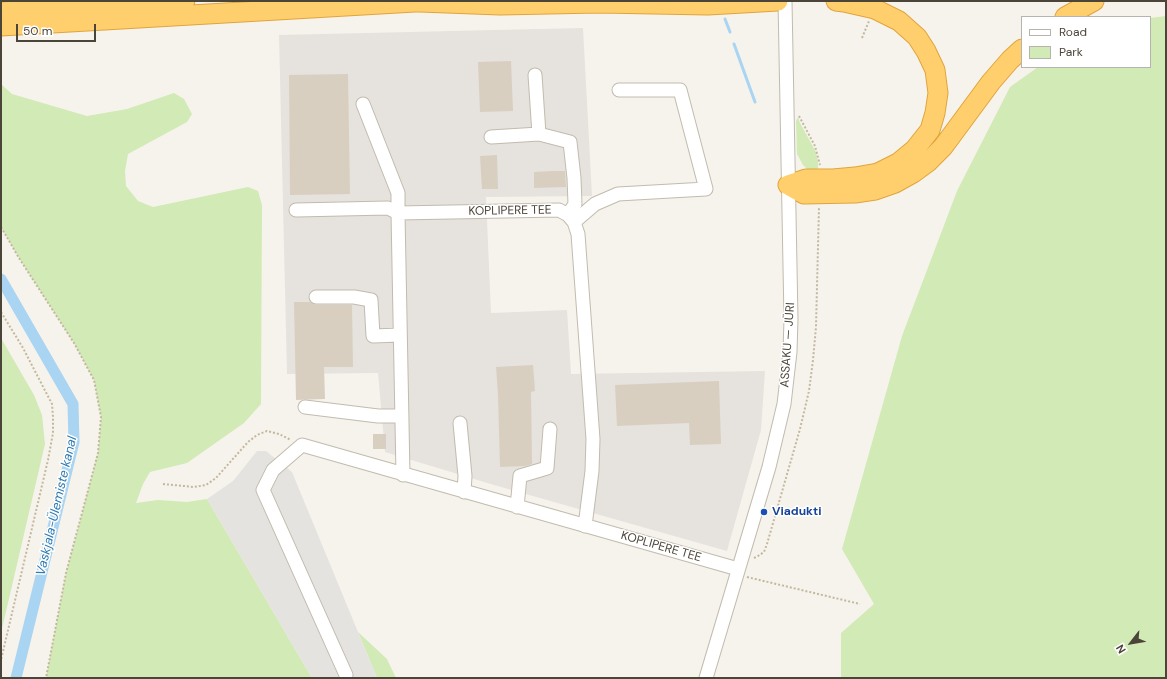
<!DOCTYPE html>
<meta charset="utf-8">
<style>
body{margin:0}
#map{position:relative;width:1167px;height:679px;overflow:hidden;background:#f6f3ec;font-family:"DM Sans",sans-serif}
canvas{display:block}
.frame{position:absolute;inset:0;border:2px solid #4b4439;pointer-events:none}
.legend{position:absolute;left:1021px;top:16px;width:130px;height:52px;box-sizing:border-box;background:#fff;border:1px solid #b7b4b0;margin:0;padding:5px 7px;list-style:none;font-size:12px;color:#4b4439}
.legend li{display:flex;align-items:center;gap:8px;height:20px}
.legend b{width:20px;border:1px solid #b7b4b0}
.north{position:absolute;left:1111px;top:623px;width:40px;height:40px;-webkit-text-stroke:3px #fff;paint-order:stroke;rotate:239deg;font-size:11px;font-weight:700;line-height:16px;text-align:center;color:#4b4439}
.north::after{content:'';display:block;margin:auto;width:14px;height:18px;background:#4b4439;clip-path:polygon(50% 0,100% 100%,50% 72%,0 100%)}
.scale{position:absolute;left:16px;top:24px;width:80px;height:18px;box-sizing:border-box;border:2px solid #4b4439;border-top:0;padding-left:5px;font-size:12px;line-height:14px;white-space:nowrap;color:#4b4439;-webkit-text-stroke:3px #fff;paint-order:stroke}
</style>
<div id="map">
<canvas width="1167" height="679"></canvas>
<div class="frame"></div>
<ul class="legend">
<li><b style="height:5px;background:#fff"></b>Road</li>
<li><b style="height:11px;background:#d2eab5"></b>Park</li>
</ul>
<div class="north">N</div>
<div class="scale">50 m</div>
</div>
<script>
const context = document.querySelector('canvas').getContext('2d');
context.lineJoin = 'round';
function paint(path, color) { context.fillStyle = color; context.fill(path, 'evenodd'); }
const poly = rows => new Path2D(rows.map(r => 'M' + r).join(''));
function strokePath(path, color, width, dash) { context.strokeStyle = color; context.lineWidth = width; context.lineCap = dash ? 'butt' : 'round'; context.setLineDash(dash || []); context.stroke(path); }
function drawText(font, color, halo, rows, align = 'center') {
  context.font = font + ' "DM Sans",sans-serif'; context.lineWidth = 3; context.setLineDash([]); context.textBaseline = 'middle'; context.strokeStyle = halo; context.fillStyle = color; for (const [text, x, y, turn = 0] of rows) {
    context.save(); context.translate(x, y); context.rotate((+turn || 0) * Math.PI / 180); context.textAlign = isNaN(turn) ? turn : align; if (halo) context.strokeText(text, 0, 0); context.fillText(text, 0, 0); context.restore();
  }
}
const industrial = poly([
 [583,28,592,196,486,197,491,313,567,310,571,374,765,371,761,430,727,551,494,485,385,452,378,373,287,374,279,35]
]);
const green = poly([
 [1166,16,1166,678,841,678,841,633,874,604,842,549,902,336,957,191,1010,87,1038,67,1150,67,1150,18],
 [1,84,12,94,87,116,127,109,174,93,184,99,192,114,187,122,128,154,125,171,126,186,138,201,153,207,248,187,258,191,262,205,261,404,244,423,187,463,150,472,143,484,136,503,158,500,187,502,207,499,312,678,46,678,66,573,98,453,101,417,94,380,74,343,19,258,1,227],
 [798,117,800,123,816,152,818,161,818,171,814,172,807,169,803,165,797,154,796,121],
 [1,338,34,395,42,415,45,444,1,633],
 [358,632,387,659,396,678,377,678]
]);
const parking = poly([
 [257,451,266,451,292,472,377,678,312,678,207,499,233,481]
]);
const stream = poly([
 [725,19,730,32],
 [734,44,755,102]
]);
const canal = poly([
 [1,279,73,404,74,442,16,678]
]);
const building = poly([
 [511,61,513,111,480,112,478,62],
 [348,74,350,194,290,195,289,75],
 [497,155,498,189,482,189,480,156],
 [553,171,565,171,566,187,534,188,534,172],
 [294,302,310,302,316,305,352,305,353,367,324,367,325,399,296,400],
 [533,365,535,391,531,392,532,464,525,466,500,467,498,394,496,367],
 [719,381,721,444,690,445,689,423,617,426,615,385],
 [373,434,386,434,386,449,373,449]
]);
const path = poly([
 [862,38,869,21],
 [799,116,815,146,820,165],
 [1,227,19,258,74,343,94,380,101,417,98,453,66,573,46,678],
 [1,312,23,348,52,404,53,417,53,433,48,460,1,660],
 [163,484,194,487,206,485,216,478,248,442,257,435,267,431,279,434,291,440],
 [754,558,758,556,764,552,767,544,800,429,809,391,813,360,816,327,819,207],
 [747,577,860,604]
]);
const minor = poly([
 [535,75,539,134,570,142,574,178,575,204,568,215],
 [491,137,539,134],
 [296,210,388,208,398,213,398,193,363,104],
 [574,222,595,204,618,194,706,189,680,90,619,90],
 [316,297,354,297,371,300,373,336,400,335],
 [305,407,378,416,402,416],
 [460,423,465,476,464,492],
 [403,475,398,213,559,210,568,215,574,222,578,234,593,439,592,471,585,526],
 [517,507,520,476,547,468,550,429],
 [346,675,263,490,273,470,302,445,738,569],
 [706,678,769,467,784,404,790,352,791,319,785,1]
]);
const highway = poly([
 [420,2,500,5,599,3,708,5,778,1],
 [1,12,185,1],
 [1065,17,1094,1],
 [1,26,432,1],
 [788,185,806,179,833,179,855,177,878,173,898,163,915,149,930,130,935,113,938,93,935,70,926,51,917,37,899,21,875,9,844,2,836,1],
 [788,185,804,194,855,193,875,190,895,183,913,173,928,162,943,147,991,82,1010,60,1022,49]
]);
const markers = [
 [764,512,4,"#1a4fb4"]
];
const streetNames = [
 ["KOPLIPERE TEE",510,211,-1],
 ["ASSAKU — JÜRI",788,345,-86],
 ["KOPLIPERE TEE",661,547,16]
];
const transitNames = [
 ["Viadukti",772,512]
];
const waterNames = [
 ["Vaskjala-Ülemiste kanal",57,506,-77]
];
paint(industrial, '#e6e2dd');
paint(green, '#d2eab5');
paint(parking, '#e5e3e0');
strokePath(stream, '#a9d4f2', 3);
strokePath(canal, '#a9d4f2', 11);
paint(building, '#d8cfc1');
strokePath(minor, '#c2bbae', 15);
strokePath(highway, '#e0a43c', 21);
strokePath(path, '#c4b79f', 2, [2, 2]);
strokePath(minor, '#fff', 13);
strokePath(highway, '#ffcf6e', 19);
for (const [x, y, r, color] of markers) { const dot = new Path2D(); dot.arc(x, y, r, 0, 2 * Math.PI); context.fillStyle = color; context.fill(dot); strokePath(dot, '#fff', 1.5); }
drawText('12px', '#4b4439', '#fff', streetNames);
drawText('bold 12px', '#164399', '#fff', transitNames, 'left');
drawText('italic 13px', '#2e7ab2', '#fff', waterNames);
</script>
